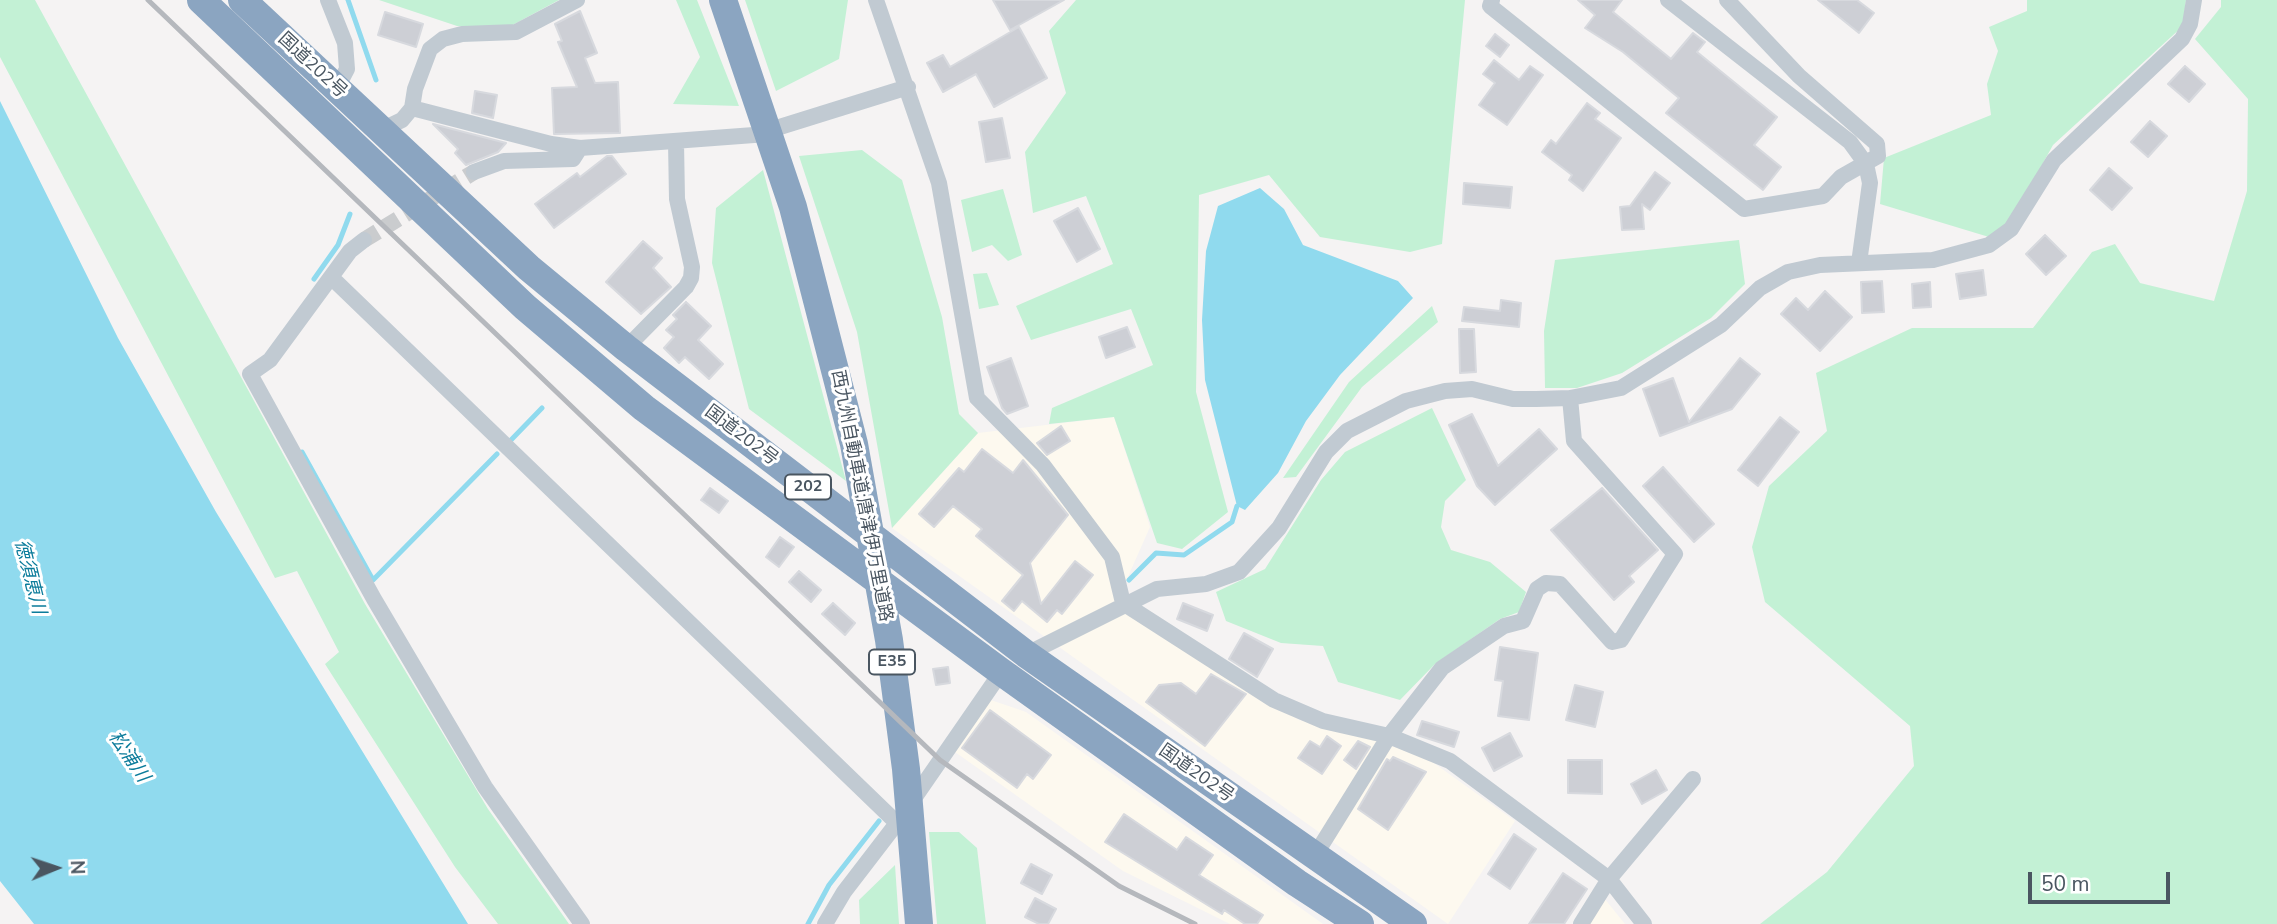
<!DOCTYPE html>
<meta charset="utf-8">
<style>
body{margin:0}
#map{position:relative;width:2277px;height:924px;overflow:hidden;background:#f5f3f3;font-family:"Nunito Sans",sans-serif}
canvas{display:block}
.north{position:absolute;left:21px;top:833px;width:70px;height:70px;-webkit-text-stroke:5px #fff;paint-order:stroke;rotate:88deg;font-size:19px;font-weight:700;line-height:28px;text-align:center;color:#4a5661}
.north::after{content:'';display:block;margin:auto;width:24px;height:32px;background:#4a5661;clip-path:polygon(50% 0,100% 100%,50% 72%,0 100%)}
.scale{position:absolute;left:2028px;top:872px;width:142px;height:32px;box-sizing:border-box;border:4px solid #4a5661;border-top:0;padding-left:9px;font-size:21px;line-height:24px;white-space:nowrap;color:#4a5661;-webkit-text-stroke:5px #fff;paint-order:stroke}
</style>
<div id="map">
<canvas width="2277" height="924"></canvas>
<div class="north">N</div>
<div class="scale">50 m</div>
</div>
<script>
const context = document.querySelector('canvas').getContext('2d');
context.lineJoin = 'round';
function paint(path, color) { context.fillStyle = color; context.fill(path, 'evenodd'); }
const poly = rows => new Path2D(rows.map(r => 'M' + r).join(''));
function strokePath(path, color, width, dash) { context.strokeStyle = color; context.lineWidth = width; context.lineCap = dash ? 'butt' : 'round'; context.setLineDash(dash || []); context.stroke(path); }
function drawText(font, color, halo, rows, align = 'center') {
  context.font = font + ' "Nunito Sans","Noto Sans JP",sans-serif'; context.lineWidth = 6; context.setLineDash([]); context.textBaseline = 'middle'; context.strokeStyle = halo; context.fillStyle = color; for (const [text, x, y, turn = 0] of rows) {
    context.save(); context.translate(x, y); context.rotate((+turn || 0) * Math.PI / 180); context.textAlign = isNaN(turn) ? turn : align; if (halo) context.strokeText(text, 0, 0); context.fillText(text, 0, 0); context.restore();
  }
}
const commercial = poly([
 [1114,417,1150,527,1115,606,1299,720,1369,737,1431,761,1515,821,1448,924,892,528,978,433],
 [988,699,1026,712,1323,924,1230,924,1123,871,955,752],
 [1604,898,1625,924,1587,924]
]);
const green = poly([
 [0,0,35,0,365,604,488,809,569,924,498,924,455,867,325,664,339,652,297,571,275,578,0,57],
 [379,0,559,0,507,28,457,26],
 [676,0,697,0,739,106,673,104,700,57],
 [745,0,848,0,839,59,776,91],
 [1076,0,1465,0,1442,244,1410,252,1320,237,1269,175,1199,195,1196,392,1228,512,1182,549,1157,543,1114,417,1049,424,1052,408,1153,365,1131,309,1031,340,1016,306,1113,264,1086,196,1033,213,1025,152,1066,93,1049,31],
 [2027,0,2186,0,2183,26,2053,145,2011,221,1989,237,1880,204,1884,158,1991,115,1987,84,1998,51,1989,27,2027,11],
 [2221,0,2277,0,2277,924,1760,924,1827,872,1914,766,1910,726,1765,602,1752,547,1769,486,1827,431,1816,373,1912,328,2033,328,2092,252,2115,244,2140,283,2214,301,2247,191,2248,99,2195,39,2221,7],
 [862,150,902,180,942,317,959,414,978,433,892,528,857,332,799,156],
 [763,170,846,481,749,409,712,263,716,208],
 [1003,189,1022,255,1008,261,992,245,972,252,961,200],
 [1739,240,1745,284,1711,318,1622,373,1577,388,1545,388,1544,331,1555,260],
 [987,273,999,305,979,309,973,274],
 [1432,306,1438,322,1362,387,1296,477,1283,478,1349,382],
 [1432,408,1466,480,1445,501,1441,527,1451,550,1490,562,1526,592,1519,612,1500,619,1435,664,1400,700,1338,682,1323,646,1281,643,1226,621,1216,592,1265,569,1321,480,1345,452],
 [959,832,977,848,986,924,937,924,929,832],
 [895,865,899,924,860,924,859,900]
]);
const water = poly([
 [0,101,118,338,216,512,468,924,34,924,0,881],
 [1260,188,1284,209,1303,245,1398,281,1413,298,1340,375,1306,421,1278,473,1245,510,1237,506,1205,380,1202,320,1206,251,1218,206]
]);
const stream = poly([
 [348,0,376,80],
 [314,279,338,245,350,214],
 [511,440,542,408],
 [302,452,373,580,497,454],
 [1129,580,1156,553,1184,555,1232,522,1237,506],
 [808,924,829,885,879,821]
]);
const building = poly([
 [993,0,1064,0,1010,30,993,0],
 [1578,0,1622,0,1613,12,1671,59,1693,33,1705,42,1697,52,1777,117,1754,145,1781,167,1763,190,1666,113,1679,98,1623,52,1585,28,1595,15,1578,0],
 [1818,0,1857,0,1874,13,1859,33,1818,0],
 [580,11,597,53,585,58,595,83,618,82,620,133,554,134,552,88,577,87,558,42,562,41,555,24,580,11],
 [385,12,423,24,416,47,378,35,385,12],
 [1019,27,1047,78,994,107,976,74,943,92,927,63,943,55,950,67,1019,27],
 [1495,34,1509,45,1500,57,1486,46,1495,34],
 [1494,60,1519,80,1530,66,1543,75,1507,125,1479,105,1495,83,1483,74,1494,60],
 [2185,66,2205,84,2189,102,2168,84,2185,66],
 [475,91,497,95,493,118,472,113,475,91],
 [1587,103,1600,113,1595,119,1621,138,1583,191,1569,180,1572,175,1542,152,1551,140,1556,144,1587,103],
 [1002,118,1010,158,986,162,979,122,1002,118],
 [2150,121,2167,136,2148,157,2131,142,2150,121],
 [433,124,506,143,498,152,466,165,455,153,458,149,433,124],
 [607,156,612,156,626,174,554,228,535,204,577,173,580,177,607,156],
 [2109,168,2132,188,2112,210,2090,190,2109,168],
 [1655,172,1670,183,1650,210,1642,204,1644,229,1622,230,1620,207,1630,206,1655,172],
 [1464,183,1512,187,1510,208,1463,204,1464,183],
 [1078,208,1100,249,1077,262,1054,221,1078,208],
 [2045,235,2066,256,2046,275,2026,254,2045,235],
 [643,241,662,258,653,268,671,287,641,314,606,282,643,241],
 [1983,270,1986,295,1960,299,1956,274,1983,270],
 [1882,281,1884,312,1862,313,1861,282,1882,281],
 [1930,282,1931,307,1913,308,1912,284,1930,282],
 [1825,291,1852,317,1820,351,1781,314,1796,298,1808,310,1825,291],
 [1501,300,1521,303,1519,327,1462,321,1464,307,1500,311,1501,300],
 [686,302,711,326,698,340,723,364,709,379,685,357,679,363,664,348,674,337,666,330,677,319,673,315,686,302],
 [1127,327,1135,347,1106,358,1099,337,1127,327],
 [1459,329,1474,329,1476,372,1460,373,1459,329],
 [1011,358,1028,406,1007,414,1002,408,987,367,1011,358],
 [1740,358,1760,374,1732,409,1660,436,1643,389,1673,378,1689,422,1740,358],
 [1472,414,1498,466,1539,429,1557,449,1495,505,1477,486,1449,425,1472,414],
 [1780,417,1799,432,1758,486,1738,470,1780,417],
 [1061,426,1070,441,1047,455,1037,443,1061,426],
 [982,449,1013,473,1023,460,1068,515,1030,563,1041,604,1075,561,1093,575,1062,614,1057,610,1047,622,1022,601,1014,611,1002,601,1023,575,976,536,982,529,953,506,934,527,919,514,959,468,964,472,982,449],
 [1663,467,1714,524,1694,542,1643,486,1663,467],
 [710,488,728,501,719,513,701,500,710,488],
 [1602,488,1658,550,1629,576,1634,582,1614,600,1551,530,1602,488],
 [780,537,794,547,779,567,766,557,780,537],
 [799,571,821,590,811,602,789,582,799,571],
 [833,603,855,623,845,635,822,614,833,603],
 [1183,603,1213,615,1207,631,1177,619,1183,603],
 [1244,633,1273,649,1257,677,1229,659,1244,633],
 [1500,647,1538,653,1529,720,1498,716,1503,681,1495,680,1500,647],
 [948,667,950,683,936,685,933,669,948,667],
 [1211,674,1246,694,1205,746,1146,702,1159,685,1181,683,1196,694,1211,674],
 [1575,685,1603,692,1595,727,1566,720,1575,685],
 [990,710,1051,755,1033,779,1027,774,1017,788,962,748,990,710],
 [1422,721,1459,732,1454,747,1417,735,1422,721],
 [1510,733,1522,756,1494,771,1482,748,1510,733],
 [1327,736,1341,746,1322,774,1298,758,1310,741,1320,747,1327,736],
 [1358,741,1370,747,1356,769,1344,760,1358,741],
 [1393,757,1426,772,1388,830,1358,809,1387,759,1390,761,1393,757],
 [1568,760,1602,760,1602,794,1568,793,1568,760],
 [1656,770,1667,790,1642,804,1631,784,1656,770],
 [1124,814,1177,850,1186,837,1213,855,1199,875,1263,915,1257,924,1245,924,1224,910,1222,914,1105,842,1124,814],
 [1514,834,1536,849,1510,889,1488,874,1514,834],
 [1031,864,1052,875,1042,894,1021,883,1031,864],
 [1563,873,1587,889,1564,924,1529,924,1563,873],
 [1035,898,1056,909,1048,924,1039,924,1025,917,1035,898]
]);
const streetTunnel = poly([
 [364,240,474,172]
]);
const street = poly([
 [328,0,345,43,347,69,337,88],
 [876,0,939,183,977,398,1043,465,1112,557,1123,603,1274,700,1323,721,1389,736,1450,761,1609,879,1644,924],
 [1492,0,1490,6,1744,209,1823,196,1841,177,1878,156,1877,144,1799,76,1727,0],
 [1668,0,1850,142,1866,164,1870,183,1859,263],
 [412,108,551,144,580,148,754,135,908,87],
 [377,132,402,120,412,108,415,89,430,49,443,39,462,34,516,32,577,0],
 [474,172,504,161,573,159,580,148],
 [364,240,350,251,270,360,250,374,374,599,485,787,582,924],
 [331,277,897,823],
 [626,348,686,287,691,278,692,267,677,199,676,142],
 [1023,656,1157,589,1206,584,1239,572,1279,528,1326,452,1347,431,1406,401,1445,391,1472,389,1513,399,1536,399,1570,398,1621,388,1721,325,1760,288,1788,272,1820,265,1933,260,1989,245,2011,229,2054,160,2182,39,2190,24,2194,0],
 [1314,857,1389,736,1442,668,1504,626,1523,621,1537,589,1546,583,1560,584,1612,642,1621,640,1675,554,1574,441,1570,398],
 [825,924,844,892,897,823,1004,668],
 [1581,924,1609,879,1693,779]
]);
const highway = poly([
 [201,0,525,307,644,408,1000,671,1297,883,1360,924],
 [242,0,529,268,626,348,1026,654,1413,924],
 [723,0,793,207,854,444,889,640,906,769,919,924]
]);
const rail = poly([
 [148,0,940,760,1119,886,1195,924]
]);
const shields = [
 [808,487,46],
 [892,662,46]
];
const shieldNames = [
 ["202",808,487],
 ["E35",892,662]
];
const streetNames = [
 ["国道202号",312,66,43],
 ["国道202号",741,436,37],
 ["西九州自動車道;唐津伊万里道路",861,496,79],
 ["国道202号",1196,774,35]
];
const waterNames = [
 ["徳須恵川",29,577,76],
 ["松浦川",128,757,56]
];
paint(commercial, '#fdf9ef');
paint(green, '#c3f1d5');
paint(water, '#90daee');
strokePath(stream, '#90daee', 5);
paint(building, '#cdcfd5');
strokePath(building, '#d7d9de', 2);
strokePath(streetTunnel, '#caccce', 16, [16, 8]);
strokePath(street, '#c1cad2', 16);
strokePath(highway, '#8ba5c1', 28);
strokePath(rail, '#b5b8bd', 5);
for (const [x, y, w] of shields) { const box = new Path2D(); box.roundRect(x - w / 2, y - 12.5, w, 25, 5); context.fillStyle = '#fff'; context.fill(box); strokePath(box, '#4a5661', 2); }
drawText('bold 16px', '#4a5661', null, shieldNames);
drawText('18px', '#4a5661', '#fff', streetNames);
drawText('italic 19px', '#0c7c9b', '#fff', waterNames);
</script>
